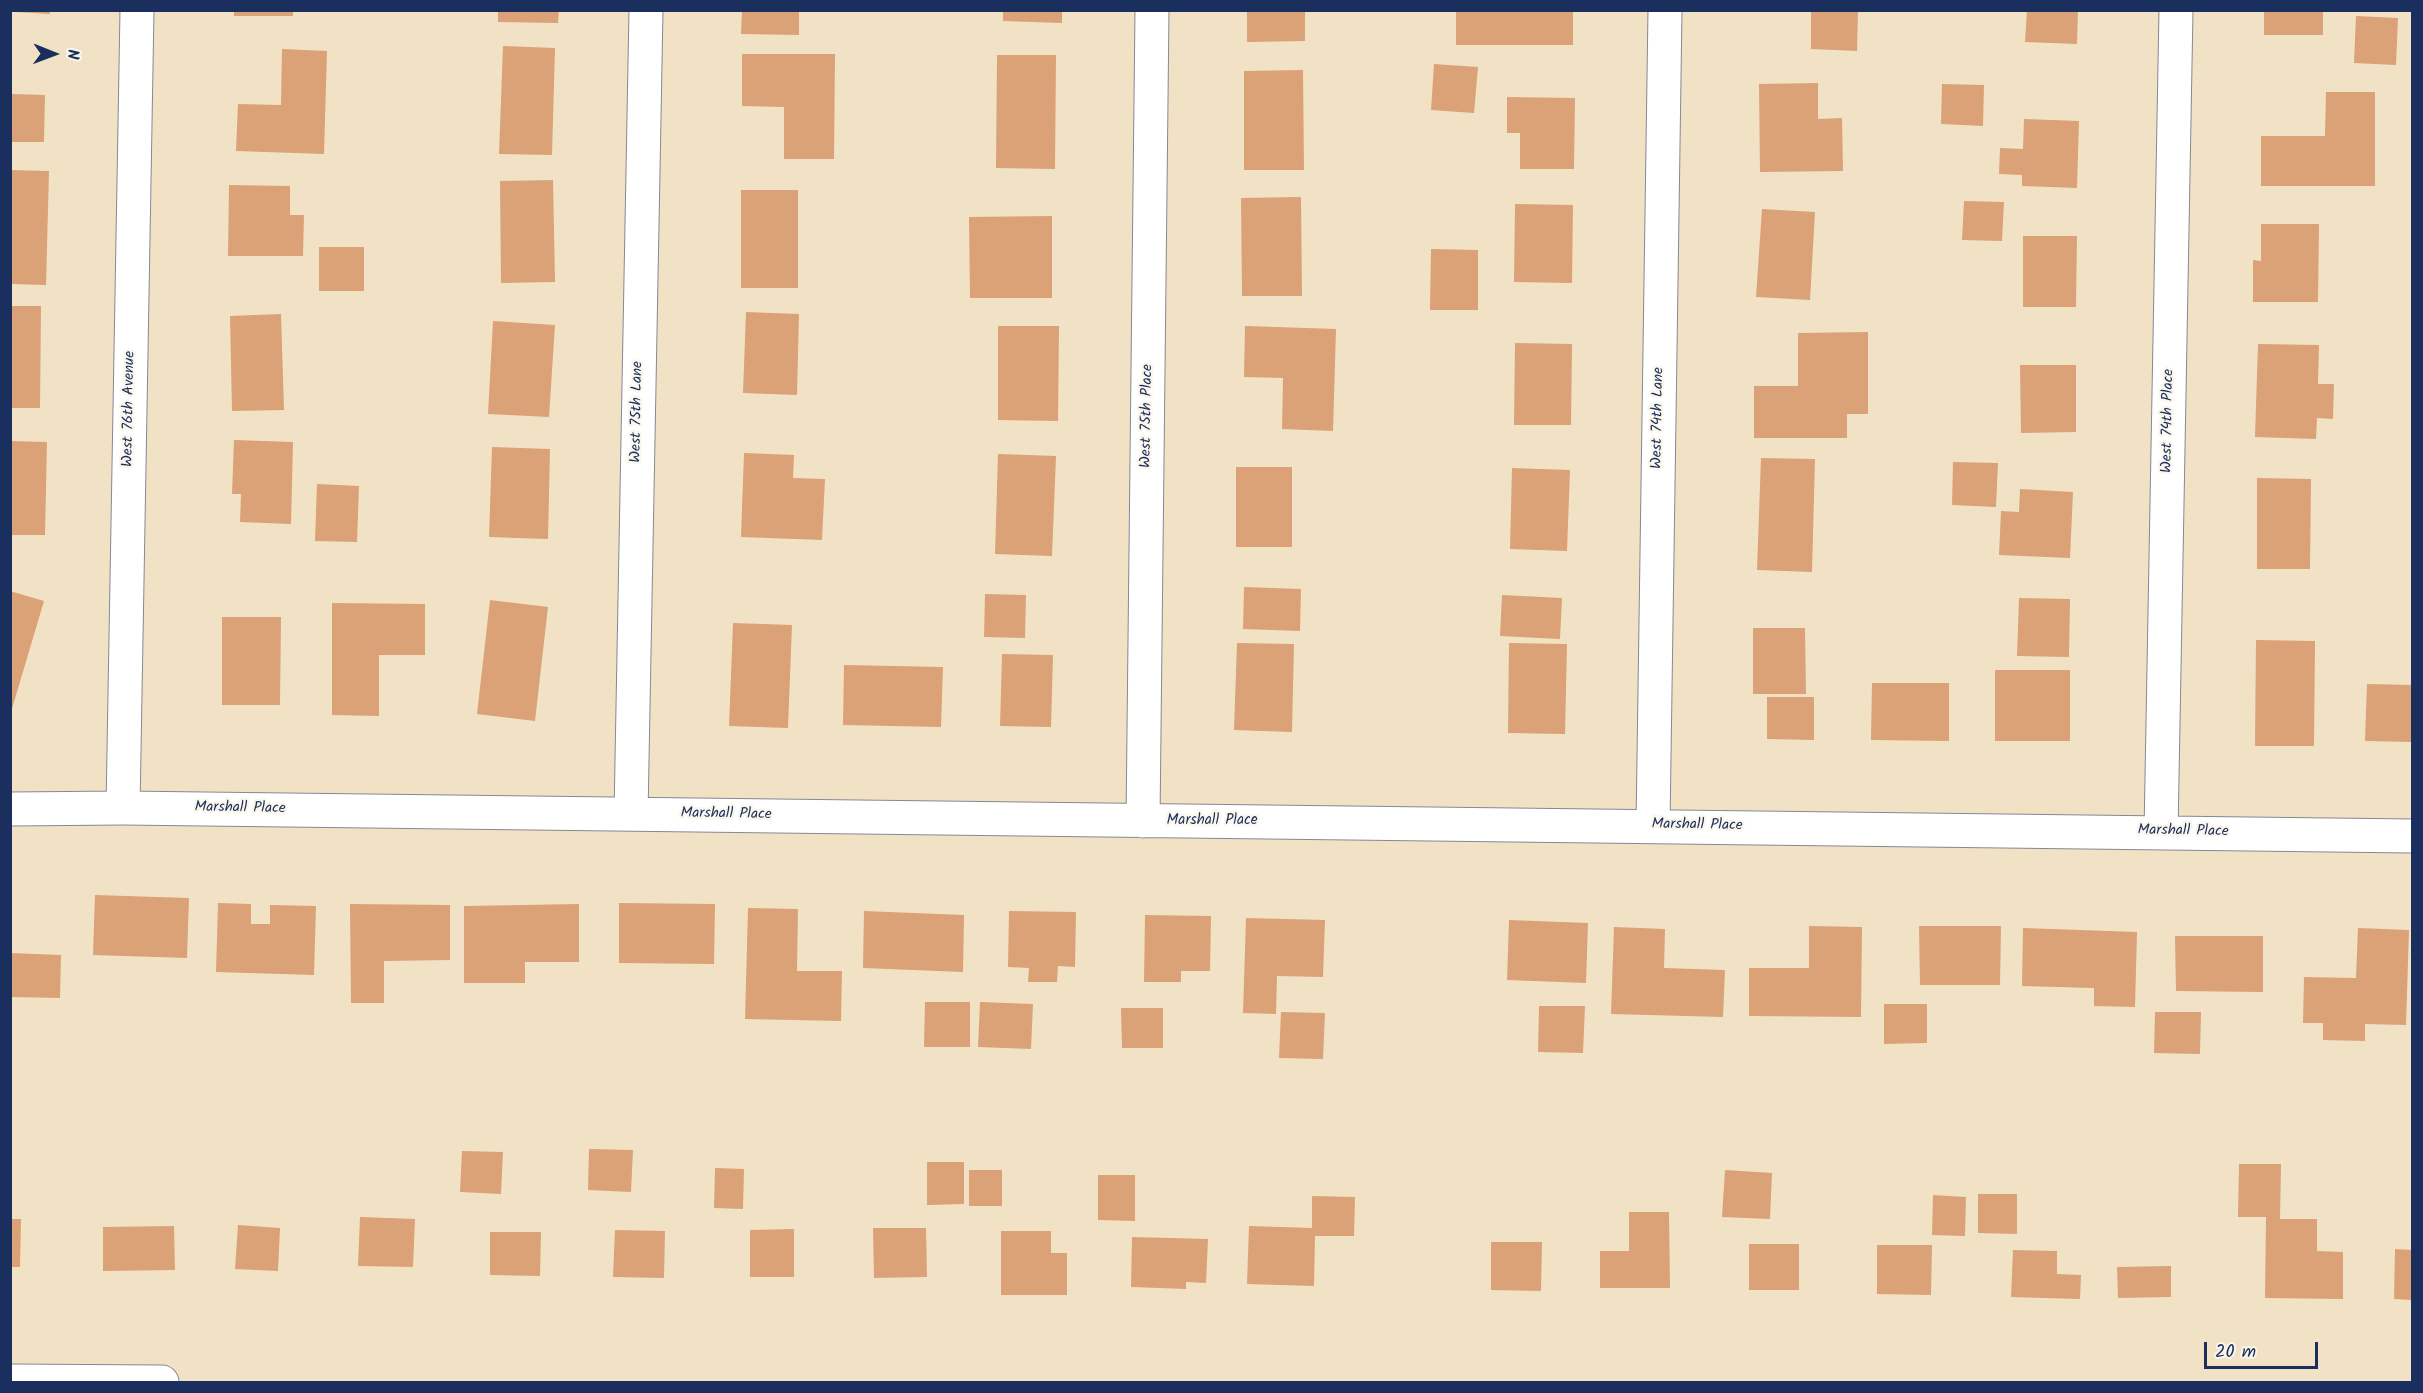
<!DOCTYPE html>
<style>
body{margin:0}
#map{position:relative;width:2423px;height:1393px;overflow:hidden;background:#f2e2c5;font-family:Kalam,sans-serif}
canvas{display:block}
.frame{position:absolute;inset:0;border:12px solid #1b2f5e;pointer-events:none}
.north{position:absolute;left:24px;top:24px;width:60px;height:60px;-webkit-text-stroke:4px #fbf7ec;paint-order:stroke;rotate:91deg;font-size:16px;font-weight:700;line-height:24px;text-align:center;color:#1b2f5e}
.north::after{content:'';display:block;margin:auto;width:21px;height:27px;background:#1b2f5e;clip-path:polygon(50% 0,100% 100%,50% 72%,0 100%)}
.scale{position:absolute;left:2204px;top:1342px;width:114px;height:27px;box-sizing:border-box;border:3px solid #1b2f5e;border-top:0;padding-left:8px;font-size:18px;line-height:21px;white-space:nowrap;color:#1b2f5e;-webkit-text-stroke:4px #fbf7ec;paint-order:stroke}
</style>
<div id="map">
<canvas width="2423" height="1393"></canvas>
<div class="frame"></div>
<div class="north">N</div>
<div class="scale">20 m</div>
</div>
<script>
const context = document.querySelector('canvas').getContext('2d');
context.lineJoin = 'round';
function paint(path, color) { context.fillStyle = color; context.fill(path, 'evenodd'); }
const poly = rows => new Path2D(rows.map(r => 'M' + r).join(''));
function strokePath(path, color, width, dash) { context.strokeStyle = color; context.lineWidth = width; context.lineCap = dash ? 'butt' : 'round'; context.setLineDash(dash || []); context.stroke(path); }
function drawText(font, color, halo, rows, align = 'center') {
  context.font = font + ' Kalam,sans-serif'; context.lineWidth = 5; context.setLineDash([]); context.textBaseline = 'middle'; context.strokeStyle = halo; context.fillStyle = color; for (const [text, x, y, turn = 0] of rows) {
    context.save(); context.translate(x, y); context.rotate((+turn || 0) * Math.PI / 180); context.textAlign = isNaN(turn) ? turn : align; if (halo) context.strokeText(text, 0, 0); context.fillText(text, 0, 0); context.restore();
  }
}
const building = poly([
 [17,10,50,10,50,14,16,12],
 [234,10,293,10,293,16,234,16],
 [498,10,559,10,558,23,498,22],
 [742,10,799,10,799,35,741,34],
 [1003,10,1062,10,1062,23,1003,21],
 [1247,10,1305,10,1305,41,1247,42],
 [1456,10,1573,10,1573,45,1456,45],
 [1811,10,1858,10,1857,51,1811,49],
 [2027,10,2078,10,2077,44,2025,42],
 [2264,10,2323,10,2323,35,2264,35],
 [2356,16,2398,18,2396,65,2354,63],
 [503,46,555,48,552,155,499,154],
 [282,49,327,51,324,154,236,151,238,104,281,105],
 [742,54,835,54,834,159,784,159,784,107,742,106],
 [997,55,1056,55,1055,169,996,168],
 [1434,64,1478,67,1474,113,1431,110],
 [1303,70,1304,170,1244,170,1244,71],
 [1818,83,1818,119,1842,118,1843,171,1760,172,1759,84],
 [1942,84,1984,85,1983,126,1941,124],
 [2326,92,2375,92,2375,186,2261,186,2261,136,2325,136],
 [10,94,45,95,44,142,10,142],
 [1507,97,1575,98,1574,169,1520,169,1520,133,1507,133],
 [2024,119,2079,121,2077,188,2022,186,2022,175,1999,174,2000,148,2023,149],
 [10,170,49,171,46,285,10,284],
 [553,180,555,282,501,283,500,181],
 [229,185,290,186,290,215,304,215,303,256,228,256],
 [741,190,798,190,798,288,741,288],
 [1301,197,1302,296,1242,296,1241,198],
 [1964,201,2004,202,2002,241,1962,240],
 [1515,204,1573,205,1572,283,1514,282],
 [1762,209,1815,212,1810,300,1756,297],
 [1052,216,1052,298,970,298,969,217],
 [2261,224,2319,224,2318,302,2253,302,2253,260,2261,261],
 [2023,236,2077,236,2076,307,2023,307],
 [319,247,364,247,364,291,319,291],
 [1431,249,1478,250,1478,310,1430,310],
 [10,306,41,306,40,408,10,408],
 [746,312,799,314,797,395,743,393],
 [281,314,284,410,232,411,230,316],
 [493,321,555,325,549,417,488,414],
 [998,326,1059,326,1058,421,998,420],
 [1245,326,1336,329,1333,431,1282,429,1283,378,1244,377],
 [1868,332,1868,414,1847,414,1847,438,1754,438,1754,386,1798,386,1798,333],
 [1515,343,1572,344,1571,425,1514,425],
 [2258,344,2319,345,2318,384,2334,384,2333,419,2317,418,2316,439,2255,437],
 [2020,365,2076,365,2076,432,2021,433],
 [234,440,293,442,291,524,240,522,241,494,232,494],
 [10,441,47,442,45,535,10,535],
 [492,447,550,449,548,539,489,537],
 [744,453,794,455,793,478,825,479,822,540,741,537],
 [998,454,1056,456,1052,556,995,554],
 [1761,458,1815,459,1812,572,1757,570],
 [1953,462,1998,463,1996,507,1952,505],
 [1236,467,1292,467,1292,547,1236,547],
 [1512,468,1570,470,1567,551,1510,549],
 [2257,478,2311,479,2310,569,2257,569],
 [317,484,359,486,357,542,315,541],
 [2020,489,2073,492,2070,558,1999,555,2001,511,2019,512],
 [1244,587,1301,589,1300,631,1243,629],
 [10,591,44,601,11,712,10,712],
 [985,594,1026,595,1025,638,984,637],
 [1502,595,1562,598,1560,639,1500,636],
 [2019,598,2070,599,2069,657,2017,656],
 [490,600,548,607,535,721,477,714],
 [332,603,425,604,425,655,379,655,379,716,332,715],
 [222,617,281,617,280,705,222,705],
 [733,623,792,625,788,728,729,726],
 [1753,628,1805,628,1806,694,1753,694],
 [2256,640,2315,641,2314,746,2255,746],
 [1237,643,1294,644,1292,732,1234,730],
 [1509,643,1567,644,1565,734,1508,733],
 [1002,654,1053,655,1051,727,1000,726],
 [844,665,943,667,941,727,843,725],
 [1995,670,2070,670,2070,741,1995,741],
 [1872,683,1949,683,1949,741,1871,740],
 [2367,684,2412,685,2412,742,2365,741],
 [1767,697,1814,697,1814,740,1767,739],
 [95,895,189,898,187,958,93,955],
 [218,903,251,904,251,924,270,924,270,905,316,906,314,975,216,972],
 [619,903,715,904,714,964,619,963],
 [350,904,450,905,450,960,384,961,384,1003,351,1003],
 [579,904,579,962,525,962,525,983,464,983,464,906],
 [748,908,798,909,797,971,842,971,841,1021,745,1019],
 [864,911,964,915,963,972,863,968],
 [1009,911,1076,912,1075,967,1058,966,1057,982,1028,982,1029,968,1008,967],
 [1145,915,1211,916,1210,971,1181,971,1181,982,1144,982],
 [1246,918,1325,920,1323,977,1277,976,1276,1014,1243,1013],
 [1509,920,1588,923,1586,983,1507,980],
 [1809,926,1862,927,1861,1017,1749,1016,1749,968,1809,968],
 [1919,926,2001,926,2000,985,1920,985],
 [1614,927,1665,929,1664,968,1725,970,1723,1017,1611,1014],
 [2023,928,2137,932,2135,1007,2094,1006,2094,988,2022,986],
 [2358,928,2409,930,2406,1025,2365,1024,2365,1041,2323,1040,2323,1023,2303,1023,2304,977,2356,978],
 [2175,936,2263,936,2263,992,2176,991],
 [10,953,61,955,60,998,10,997],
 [925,1002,970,1002,970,1047,924,1047],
 [980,1002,1033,1004,1031,1049,978,1047],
 [1884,1004,1927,1004,1927,1043,1884,1044],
 [1539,1006,1585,1006,1583,1053,1538,1052],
 [1121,1008,1163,1008,1163,1048,1122,1048],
 [1281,1012,1325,1013,1323,1059,1279,1058],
 [2155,1012,2201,1012,2200,1054,2154,1053],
 [589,1149,633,1150,631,1192,588,1190],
 [462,1151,503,1152,501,1194,460,1192],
 [927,1162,964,1162,964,1204,927,1205],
 [2239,1164,2281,1164,2280,1219,2317,1219,2317,1251,2343,1252,2343,1299,2265,1298,2266,1217,2238,1217],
 [715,1168,744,1169,743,1209,714,1208],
 [969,1170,1002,1170,1002,1206,969,1206],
 [1725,1170,1772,1173,1770,1219,1722,1217],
 [1098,1175,1135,1175,1135,1221,1098,1220],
 [1978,1194,2017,1194,2017,1234,1978,1233],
 [1933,1195,1966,1197,1965,1236,1932,1235],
 [1312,1196,1355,1197,1354,1236,1315,1236,1314,1286,1247,1284,1249,1226,1312,1228],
 [1629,1212,1669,1212,1670,1288,1600,1288,1600,1251,1629,1251],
 [360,1217,415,1219,413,1267,358,1266],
 [10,1219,21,1219,20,1267,10,1267],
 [238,1225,280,1228,278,1271,235,1269],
 [174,1226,175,1270,103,1271,103,1227],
 [873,1228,926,1228,927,1277,874,1278],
 [794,1229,794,1277,750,1277,750,1230],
 [615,1230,665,1231,664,1278,613,1277],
 [1001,1231,1051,1231,1051,1253,1067,1253,1067,1295,1001,1295],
 [490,1232,541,1232,540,1276,490,1275],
 [1132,1237,1208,1239,1206,1283,1186,1282,1186,1289,1131,1287],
 [1491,1242,1542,1242,1541,1291,1491,1290],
 [1749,1244,1799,1244,1799,1290,1749,1290],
 [1877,1245,1932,1245,1931,1295,1877,1294],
 [2395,1249,2412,1250,2412,1300,2394,1299],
 [2013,1250,2057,1251,2057,1274,2081,1275,2080,1299,2011,1297],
 [2171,1266,2171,1297,2118,1298,2117,1267]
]);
const minor = poly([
 [123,808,137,10],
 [10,809,123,808,2412,836],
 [631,814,646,10],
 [1143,821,1152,10],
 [1653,825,1665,10],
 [2161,832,2176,10],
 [10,1381,162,1382]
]);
const streetNames = [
 ["West 76th Avenue",130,409,-89],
 ["West 75th Lane",638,412,-89],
 ["West 75th Place",1148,416,-89],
 ["West 74th Lane",1659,418,-89],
 ["West 74th Place",2169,421,-89],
 ["Marshall Place",240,809,1],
 ["Marshall Place",726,815,1],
 ["Marshall Place",1212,821],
 ["Marshall Place",1697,826,1],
 ["Marshall Place",2183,832,1]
];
paint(building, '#dba177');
strokePath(minor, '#868892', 35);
strokePath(minor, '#fff', 33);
drawText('15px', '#1b2f5e', '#fbf7ec', streetNames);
</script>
